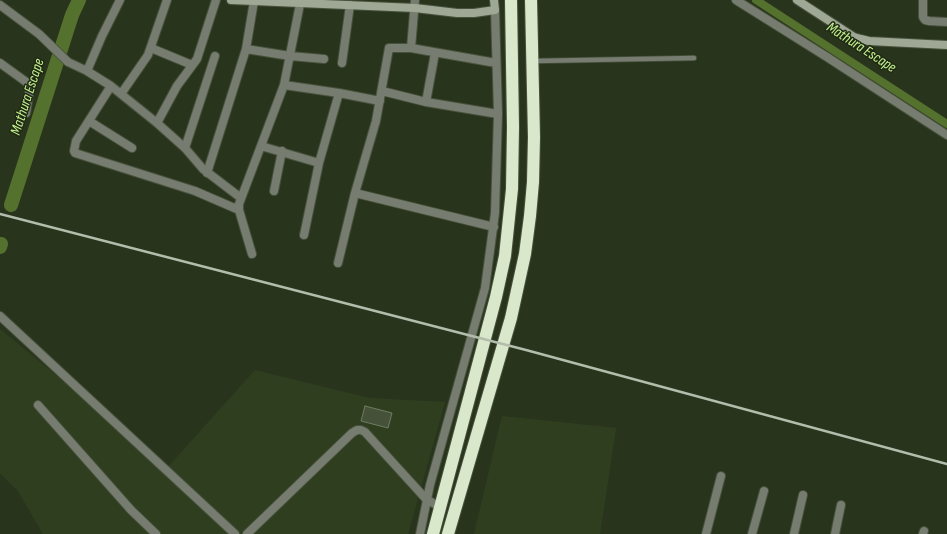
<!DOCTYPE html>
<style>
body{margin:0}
canvas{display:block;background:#29341c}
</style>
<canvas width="947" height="534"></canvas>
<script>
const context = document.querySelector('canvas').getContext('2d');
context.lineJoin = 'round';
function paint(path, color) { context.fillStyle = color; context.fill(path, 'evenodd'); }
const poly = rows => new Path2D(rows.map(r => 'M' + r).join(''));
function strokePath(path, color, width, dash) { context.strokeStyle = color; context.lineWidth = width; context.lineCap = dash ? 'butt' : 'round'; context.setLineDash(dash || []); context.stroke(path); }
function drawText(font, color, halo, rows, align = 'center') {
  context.font = font + ' "Sofia Sans Condensed",sans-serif'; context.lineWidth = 3; context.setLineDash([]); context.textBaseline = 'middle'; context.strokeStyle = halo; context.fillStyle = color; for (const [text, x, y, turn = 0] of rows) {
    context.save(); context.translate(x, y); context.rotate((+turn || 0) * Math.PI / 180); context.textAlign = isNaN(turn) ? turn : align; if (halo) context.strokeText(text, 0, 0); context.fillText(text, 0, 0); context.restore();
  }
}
const built = poly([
 [0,329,168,467,255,370,369,398,445,402,408,534,43,534,18,491,0,473],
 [502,416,616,428,600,534,474,534]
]);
const canal = poly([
 [756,0,947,124]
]);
const river = poly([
 [11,205,72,15,79,0],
 [0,247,1,244]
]);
const building = poly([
 [365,406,392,413,388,428,361,421,365,406]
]);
const lane = poly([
 [533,61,694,58]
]);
const street = poly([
 [736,0,827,57,947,135],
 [923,0,923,17,925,20,929,21,947,22],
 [0,5,39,34,68,62,87,71,111,86,157,123,185,148,203,169,241,198],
 [151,48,192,65],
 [411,48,415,0],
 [246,49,290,56,324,59],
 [0,63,29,84,30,88,26,113],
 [342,63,350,5],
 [87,71,102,36,120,0],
 [284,85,339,93,380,101],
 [111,86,76,141,74,151,75,153,195,191,239,210],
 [382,91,426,102,498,114],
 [121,94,148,55,167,0],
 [426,102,435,53],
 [89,121,132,148],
 [157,123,177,86,197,59,216,0],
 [261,146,319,163],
 [185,148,215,56],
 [207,173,246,49,254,1],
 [274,191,282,151],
 [355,193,494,227],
 [304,235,319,163,339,93],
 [252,254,239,210,239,204,284,85,300,4],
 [338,263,355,193,376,121,389,48,411,48,496,63],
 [0,316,235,534],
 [38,405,131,510,156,534],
 [247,534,352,433,357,430,361,430,365,432,426,499,440,507],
 [420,534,430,485,485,288,495,213,498,114,495,10],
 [706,534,721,476],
 [752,534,764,491],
 [794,534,803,495],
 [835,534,841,505],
 [923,534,924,531]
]);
const secondary = poly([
 [231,0,415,8,457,13,474,13,495,10,494,0],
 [797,0,854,37,861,39,869,41,947,45]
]);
const highway = poly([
 [433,534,496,297,505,256,512,189,513,127,511,0],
 [448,534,511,318,525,254,530,216,533,182,534,137,531,0]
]);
const rail = poly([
 [0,214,526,350,947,464]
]);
const waterNames = [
 ["Mathura Escape",861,48,33],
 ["Mathura Escape",28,97,-72]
];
paint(built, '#303e20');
strokePath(canal, '#54712e', 8);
strokePath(river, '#54712e', 14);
paint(building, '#455139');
strokePath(building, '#6f7c62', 1);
strokePath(lane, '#47513b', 6);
strokePath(street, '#47513b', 10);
strokePath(secondary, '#47513b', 10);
strokePath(highway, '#47513b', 14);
strokePath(lane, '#767c70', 4.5);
strokePath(street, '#767c70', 8);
strokePath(secondary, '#9ea895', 8);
strokePath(highway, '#d9e8ca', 12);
strokePath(rail, '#b4bcab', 2.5);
drawText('italic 15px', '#c5f192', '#1f2a12', waterNames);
</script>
